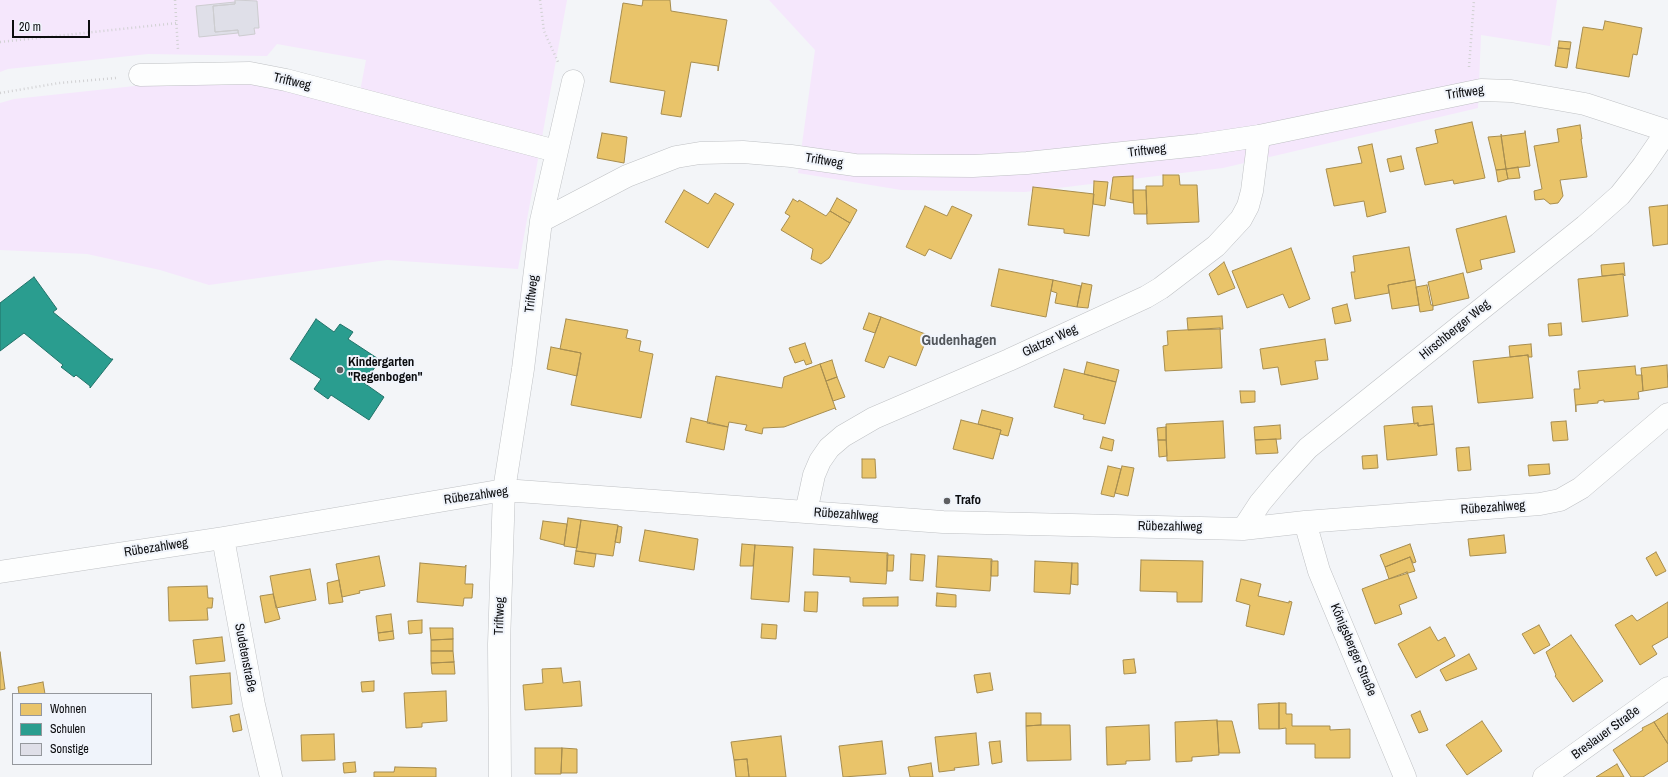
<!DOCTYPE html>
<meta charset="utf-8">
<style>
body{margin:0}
#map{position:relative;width:1668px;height:777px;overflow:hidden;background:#f3f5f8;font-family:"Archivo Narrow",sans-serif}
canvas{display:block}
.legend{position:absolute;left:12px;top:693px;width:140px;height:72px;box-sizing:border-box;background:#f0f4fb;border:1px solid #95989d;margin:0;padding:5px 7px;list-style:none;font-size:12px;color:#0c0d0f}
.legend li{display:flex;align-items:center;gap:8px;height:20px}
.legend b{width:20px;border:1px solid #95989d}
.scale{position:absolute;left:12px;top:20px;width:78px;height:18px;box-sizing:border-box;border:2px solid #0c0d0f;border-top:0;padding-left:5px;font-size:12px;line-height:14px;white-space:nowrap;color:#0c0d0f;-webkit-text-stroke:3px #f0f4fb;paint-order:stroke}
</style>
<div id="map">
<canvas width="1668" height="777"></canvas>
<ul class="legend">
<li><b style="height:11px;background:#e9c46a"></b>Wohnen</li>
<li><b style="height:11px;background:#2a9d8f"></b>Schulen</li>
<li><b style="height:11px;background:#dfdfe8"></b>Sonstige</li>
</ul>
<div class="scale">20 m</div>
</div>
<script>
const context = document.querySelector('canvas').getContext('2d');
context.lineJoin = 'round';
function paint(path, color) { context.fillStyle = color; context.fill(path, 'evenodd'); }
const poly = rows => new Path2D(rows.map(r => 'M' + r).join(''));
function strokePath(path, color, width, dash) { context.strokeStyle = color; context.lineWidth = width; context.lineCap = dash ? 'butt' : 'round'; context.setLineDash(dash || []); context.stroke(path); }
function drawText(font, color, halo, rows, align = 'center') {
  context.font = font + ' "Archivo Narrow",sans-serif'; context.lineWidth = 4; context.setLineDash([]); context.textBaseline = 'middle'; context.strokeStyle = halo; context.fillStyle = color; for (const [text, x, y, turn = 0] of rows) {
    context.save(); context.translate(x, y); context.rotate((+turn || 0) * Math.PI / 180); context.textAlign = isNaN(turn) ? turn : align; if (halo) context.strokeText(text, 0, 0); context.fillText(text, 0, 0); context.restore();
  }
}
const green = poly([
 [0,0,567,0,518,269,387,260,209,285,160,270,87,254,0,250,0,103,14,99,144,85,255,80,357,107,366,60,277,44,267,56,148,54,8,69,0,72],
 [769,0,1557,0,1550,46,1481,35,1478,108,1223,168,1025,192,901,190,798,173,815,50]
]);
const homes = poly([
 [643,0,670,0,671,11,727,20,718,71,718,66,691,62,681,117,661,114,665,91,610,82,623,3,642,6,643,0],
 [1605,21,1642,28,1637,55,1633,54,1629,77,1576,68,1583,27,1603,30,1605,21],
 [1559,41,1571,42,1570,49,1558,48,1559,41],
 [1558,48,1570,49,1567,68,1555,66,1558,48],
 [1472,122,1485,178,1454,184,1453,180,1425,185,1416,148,1438,143,1435,130,1472,122],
 [1580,125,1582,139,1581,139,1587,177,1560,180,1563,196,1558,203,1550,204,1544,199,1535,200,1534,191,1542,189,1534,146,1559,142,1557,129,1580,125],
 [1525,131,1530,166,1506,169,1501,134,1502,136,1525,133,1525,131],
 [602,133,627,137,624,163,597,158,602,133],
 [1501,136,1506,169,1496,170,1488,137,1501,136],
 [1372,144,1386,212,1367,217,1364,201,1334,206,1326,169,1362,163,1358,147,1372,144],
 [1401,156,1404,169,1390,172,1387,159,1401,156],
 [1518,167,1520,178,1508,179,1506,169,1518,167],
 [1506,169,1508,179,1498,182,1496,170,1506,169],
 [1163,175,1179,175,1180,185,1197,185,1199,222,1147,224,1146,186,1163,186,1163,175],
 [1133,176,1133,203,1110,199,1113,177,1133,176],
 [1094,181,1108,182,1105,206,1093,204,1094,181],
 [1033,187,1094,194,1089,236,1064,233,1064,229,1028,225,1033,187],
 [684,190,708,204,715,193,734,204,708,248,665,222,684,190],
 [1133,190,1146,190,1147,214,1134,214,1133,190],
 [837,198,857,210,850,223,830,211,837,198],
 [793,199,798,202,799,200,826,216,830,211,850,223,829,258,821,264,811,259,813,249,781,230,790,216,785,213,793,199],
 [1668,205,1668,244,1653,246,1649,207,1668,205],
 [925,206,947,216,952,206,972,215,951,259,929,249,925,256,906,247,925,206],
 [1506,216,1515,252,1480,260,1482,269,1467,273,1456,229,1506,216],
 [1409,247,1415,280,1388,285,1389,293,1355,299,1351,272,1355,272,1353,256,1409,247],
 [1291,248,1310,299,1289,308,1283,294,1247,308,1232,271,1291,248],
 [1224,262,1235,288,1218,295,1209,274,1224,262],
 [1624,263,1625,276,1623,274,1602,276,1601,265,1624,263],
 [999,269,1053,280,1046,317,991,306,999,269],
 [1463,273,1469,298,1433,306,1428,282,1463,273],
 [1623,274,1628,316,1582,322,1578,279,1623,274],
 [1053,280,1081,286,1077,307,1055,303,1057,293,1051,291,1053,280],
 [1415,280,1419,305,1392,309,1388,285,1415,280],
 [1082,283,1092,285,1088,308,1077,307,1082,283],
 [1427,285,1431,305,1433,305,1433,310,1420,312,1416,287,1427,285],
 [1347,304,1351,321,1335,324,1332,308,1347,304],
 [869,313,881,317,875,333,863,329,869,313],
 [1222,316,1223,329,1188,330,1187,318,1222,316],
 [881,317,928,335,916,366,889,356,884,368,865,361,881,317],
 [566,319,628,330,626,338,641,341,639,351,653,354,641,418,571,405,581,353,560,349,566,319],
 [1561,323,1562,335,1549,336,1548,324,1561,323],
 [1220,328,1222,368,1165,371,1163,346,1168,345,1167,331,1220,328],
 [1325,339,1328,360,1315,361,1318,379,1281,385,1278,367,1263,369,1260,349,1325,339],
 [805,343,812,363,806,365,804,360,795,363,789,348,805,343],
 [1531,344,1532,357,1528,357,1528,355,1510,357,1509,346,1531,344],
 [551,347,581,353,577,376,547,369,551,347],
 [1528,355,1533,398,1478,403,1473,361,1528,355],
 [832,360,837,377,826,381,820,364,832,360],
 [1087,362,1119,370,1116,382,1084,374,1087,362],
 [820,364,836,410,835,408,784,427,763,428,762,434,745,430,747,425,729,422,728,427,707,423,716,376,782,388,784,377,820,364],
 [1667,365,1668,387,1643,391,1641,368,1667,365],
 [1635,366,1636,375,1642,375,1643,391,1638,392,1639,399,1604,402,1604,400,1598,401,1598,403,1576,405,1576,412,1574,389,1580,389,1578,371,1635,366],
 [1064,369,1116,382,1105,424,1083,419,1084,415,1054,407,1064,369],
 [837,377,845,397,833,401,826,381,837,377],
 [1240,391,1255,391,1255,402,1241,403,1240,391],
 [1432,406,1434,424,1418,426,1418,423,1414,424,1412,407,1432,406],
 [982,410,1013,418,1008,436,1000,434,1001,430,978,424,982,410],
 [691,418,728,427,724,450,686,442,691,418],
 [961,420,1001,430,993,459,953,449,961,420],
 [1223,421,1225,458,1167,461,1166,424,1223,421],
 [1566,421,1568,440,1553,441,1551,422,1566,421],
 [1418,423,1418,426,1434,424,1437,455,1387,460,1384,426,1418,423],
 [1280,425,1281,439,1255,440,1254,427,1280,425],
 [1166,427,1166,440,1158,440,1157,428,1166,427],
 [1103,437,1114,440,1112,451,1100,448,1103,437],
 [1276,439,1278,453,1256,454,1255,440,1276,439],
 [1158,440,1166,440,1167,456,1159,457,1158,440],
 [1469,447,1471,470,1458,471,1456,448,1469,447],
 [1377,455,1378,468,1363,469,1362,456,1377,455],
 [862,459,875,459,876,478,862,478,862,459],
 [1549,464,1550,474,1529,476,1528,465,1549,464],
 [1108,466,1121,469,1114,497,1101,494,1108,466],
 [1122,466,1134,468,1128,496,1115,493,1122,466],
 [568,518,581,520,577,548,564,546,568,518],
 [581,520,618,525,613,556,576,551,581,520],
 [543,521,567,524,564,545,540,539,543,521],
 [618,526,622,527,620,543,615,542,618,526],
 [645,530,698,539,694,570,639,561,645,530],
 [1504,535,1506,553,1470,556,1468,539,1504,535],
 [742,544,755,545,753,566,740,566,742,544],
 [1410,544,1416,562,1413,563,1410,557,1385,567,1380,555,1410,544],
 [755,545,793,547,789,602,751,599,755,545],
 [814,549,888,553,886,584,850,582,850,577,813,575,814,549],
 [576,551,596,554,594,567,574,564,576,551],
 [1656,552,1666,571,1656,576,1646,558,1656,552],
 [911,554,925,555,923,581,910,580,911,554],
 [887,555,894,555,893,571,887,571,887,555],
 [379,556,385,586,359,591,360,593,342,597,336,564,379,556],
 [938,556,992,559,990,591,936,587,938,556],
 [1410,557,1415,571,1389,579,1385,567,1410,557],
 [1141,560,1203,561,1202,602,1177,602,1177,592,1140,591,1141,560],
 [991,561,998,561,998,576,991,576,991,561],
 [1035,561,1072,563,1070,594,1034,592,1035,561],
 [420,563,465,567,466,565,465,584,473,584,472,598,464,598,463,606,417,602,420,563],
 [1072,563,1078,563,1078,585,1071,584,1072,563],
 [310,569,316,600,276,608,270,576,310,569],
 [1407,572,1417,598,1399,605,1402,614,1375,624,1362,589,1407,572],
 [1241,579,1261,584,1258,596,1289,603,1289,601,1292,602,1284,635,1246,626,1250,605,1236,601,1241,579],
 [339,580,343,602,329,604,327,583,339,580],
 [207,586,208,598,213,598,212,608,207,608,208,620,169,621,168,587,207,586],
 [805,592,818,592,817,612,804,611,805,592],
 [937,593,956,595,956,607,936,606,937,593],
 [273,594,280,619,265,623,260,596,273,594],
 [898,597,898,606,863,606,863,598,898,597],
 [1668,602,1668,637,1652,646,1657,654,1640,665,1615,625,1632,615,1637,621,1668,602],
 [391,614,393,631,378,633,376,616,391,614],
 [422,620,422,633,409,634,408,621,422,620],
 [762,624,777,625,776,639,761,638,762,624],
 [1539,625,1550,645,1534,654,1522,634,1539,625],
 [1430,627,1438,641,1445,637,1455,656,1416,678,1398,644,1430,627],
 [430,628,453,628,453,639,431,640,430,628],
 [393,631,394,639,379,641,378,633,393,631],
 [1571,635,1603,681,1573,702,1555,676,1556,675,1546,652,1571,635],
 [222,637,225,661,196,664,193,640,222,637],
 [453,639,453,651,431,651,431,640,453,639],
 [431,651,453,651,454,662,431,663,431,651],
 [0,652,5,689,0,690,0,652],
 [1469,654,1477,669,1446,681,1440,670,1469,654],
 [1134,659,1136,673,1124,674,1123,660,1134,659],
 [454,662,455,674,432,674,431,663,454,662],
 [561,668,563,683,580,681,582,706,525,710,523,685,543,683,542,669,561,668],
 [230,673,232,704,192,708,190,676,230,673],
 [990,673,993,690,977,693,974,675,990,673],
 [374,681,374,691,362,692,361,682,374,681],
 [43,682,45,694,19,694,18,687,43,682],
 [446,691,447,721,422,723,422,727,406,728,404,693,446,691],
 [1279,703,1286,703,1286,714,1292,714,1292,726,1330,726,1330,730,1350,729,1350,758,1315,758,1315,744,1286,744,1286,728,1279,729,1279,703],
 [1279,703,1279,729,1259,729,1258,704,1279,703],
 [1420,711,1428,730,1419,733,1411,715,1420,711],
 [1026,713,1041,713,1041,725,1026,726,1026,713],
 [1668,713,1668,744,1654,722,1668,713],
 [239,714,242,730,233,732,230,716,239,714],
 [1217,720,1219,755,1192,757,1192,761,1176,762,1175,722,1217,720],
 [1217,721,1232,721,1240,753,1219,753,1217,721],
 [1482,721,1502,751,1467,775,1446,745,1482,721],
 [1654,722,1668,744,1668,761,1643,777,1631,777,1613,750,1643,730,1642,728,1654,722],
 [1041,725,1070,725,1071,760,1027,761,1026,726,1041,725],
 [1149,725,1150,760,1126,761,1126,764,1107,765,1106,727,1149,725],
 [976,733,979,765,954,768,955,770,939,772,935,737,976,733],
 [334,734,335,760,302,761,301,735,334,734],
 [781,736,786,777,749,777,747,759,734,760,731,742,781,736],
 [882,741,886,774,843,777,839,746,882,741],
 [1000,741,1002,762,992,764,989,742,1000,741],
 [535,748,562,748,561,774,535,774,535,748],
 [562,748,577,749,577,773,561,773,562,748],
 [747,759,749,777,736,777,734,760,747,759],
 [355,762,356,772,344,773,343,763,355,762],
 [931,763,933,777,910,777,908,767,931,763],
 [1617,764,1624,777,1596,777,1617,764],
 [395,767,436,768,436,777,374,777,374,772,394,772,395,767]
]);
const schools = poly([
 [34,277,57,309,53,312,111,359,113,359,90,388,90,386,76,375,74,377,61,367,63,365,24,333,0,351,0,303,34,277],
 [316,319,334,332,340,324,353,332,348,339,380,360,364,383,384,397,369,420,331,395,328,399,314,389,321,379,290,359,316,319]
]);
const building = poly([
 [235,0,257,1,259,28,254,28,255,34,239,36,238,30,215,32,213,6,235,4,235,0],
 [235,2,235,4,213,6,215,32,238,30,238,33,199,37,196,6,235,2]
]);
const path = poly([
 [175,0,178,50],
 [540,0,544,31,558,62],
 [0,42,177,23],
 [1469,67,1474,0],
 [0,93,59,83,116,78]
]);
const minor = poly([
 [140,75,250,73,286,80,556,151],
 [541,221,627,176,676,157,700,153,743,152,791,156,855,165,973,166,1027,163,1199,145,1259,136,1481,90,1511,91,1585,104,1668,131],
 [806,512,814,475,820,461,829,448,843,436,874,418,1009,360,1146,297,1161,288,1216,246,1241,219,1248,206,1252,191,1259,136],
 [1305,522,1319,571,1405,777],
 [1243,529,1260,503,1280,479,1308,448,1585,226,1620,195,1643,166,1667,131],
 [223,538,254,705,271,777],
 [0,572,223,538,504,490,943,522,1243,529,1305,522,1540,504,1560,500,1581,488,1668,414],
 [500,777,499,644,504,490,523,369,541,221,573,81],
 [1544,777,1668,688]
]);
const markers = [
 [340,370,4,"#5d5e61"],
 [947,501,4,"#5d5e61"]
];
const streetNames = [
 ["Triftweg",292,82,13],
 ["Triftweg",1465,93,-8],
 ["Triftweg",1147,151,-7],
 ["Triftweg",824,161,9],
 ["Triftweg",532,294,-83],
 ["Hirschberger Weg",1455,330,-39],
 ["Glatzer Weg",1050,341,-25],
 ["Rübezahlweg",476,496,-8],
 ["Rübezahlweg",1493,508,-4],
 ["Rübezahlweg",846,515,4],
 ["Rübezahlweg",1170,527,1],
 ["Rübezahlweg",156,548,-9],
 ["Triftweg",500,616,-88],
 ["Königsberger Straße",1353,650,67],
 ["Sudetenstraße",245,658,79],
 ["Breslauer Straße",1606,733,-36]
];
const poiNames = [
 ["Kindergarten",348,363],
 ["\"Regenbogen\"",348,378],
 ["Trafo",955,501]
];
const quarterNames = [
 ["Gudenhagen",959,341]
];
paint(green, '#f5e7fc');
paint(homes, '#e9c46a');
strokePath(homes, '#a78d4f', 1);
paint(schools, '#2a9d8f');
strokePath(schools, '#217269', 1);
paint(building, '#dfdfe8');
strokePath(building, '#cdcdd0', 1);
strokePath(minor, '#bfc1c4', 23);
strokePath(path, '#d1d1d3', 2.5, [1, 3]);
strokePath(minor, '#fdfefe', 22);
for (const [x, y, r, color] of markers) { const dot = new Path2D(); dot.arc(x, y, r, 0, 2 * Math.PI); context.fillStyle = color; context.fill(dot); strokePath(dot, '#f0f4fb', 1.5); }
drawText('13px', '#0c0d0f', '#f0f4fb', streetNames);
drawText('bold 13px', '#0c0d0f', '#f0f4fb', poiNames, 'left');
drawText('bold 15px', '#53575c', '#f0f4fb', quarterNames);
</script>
